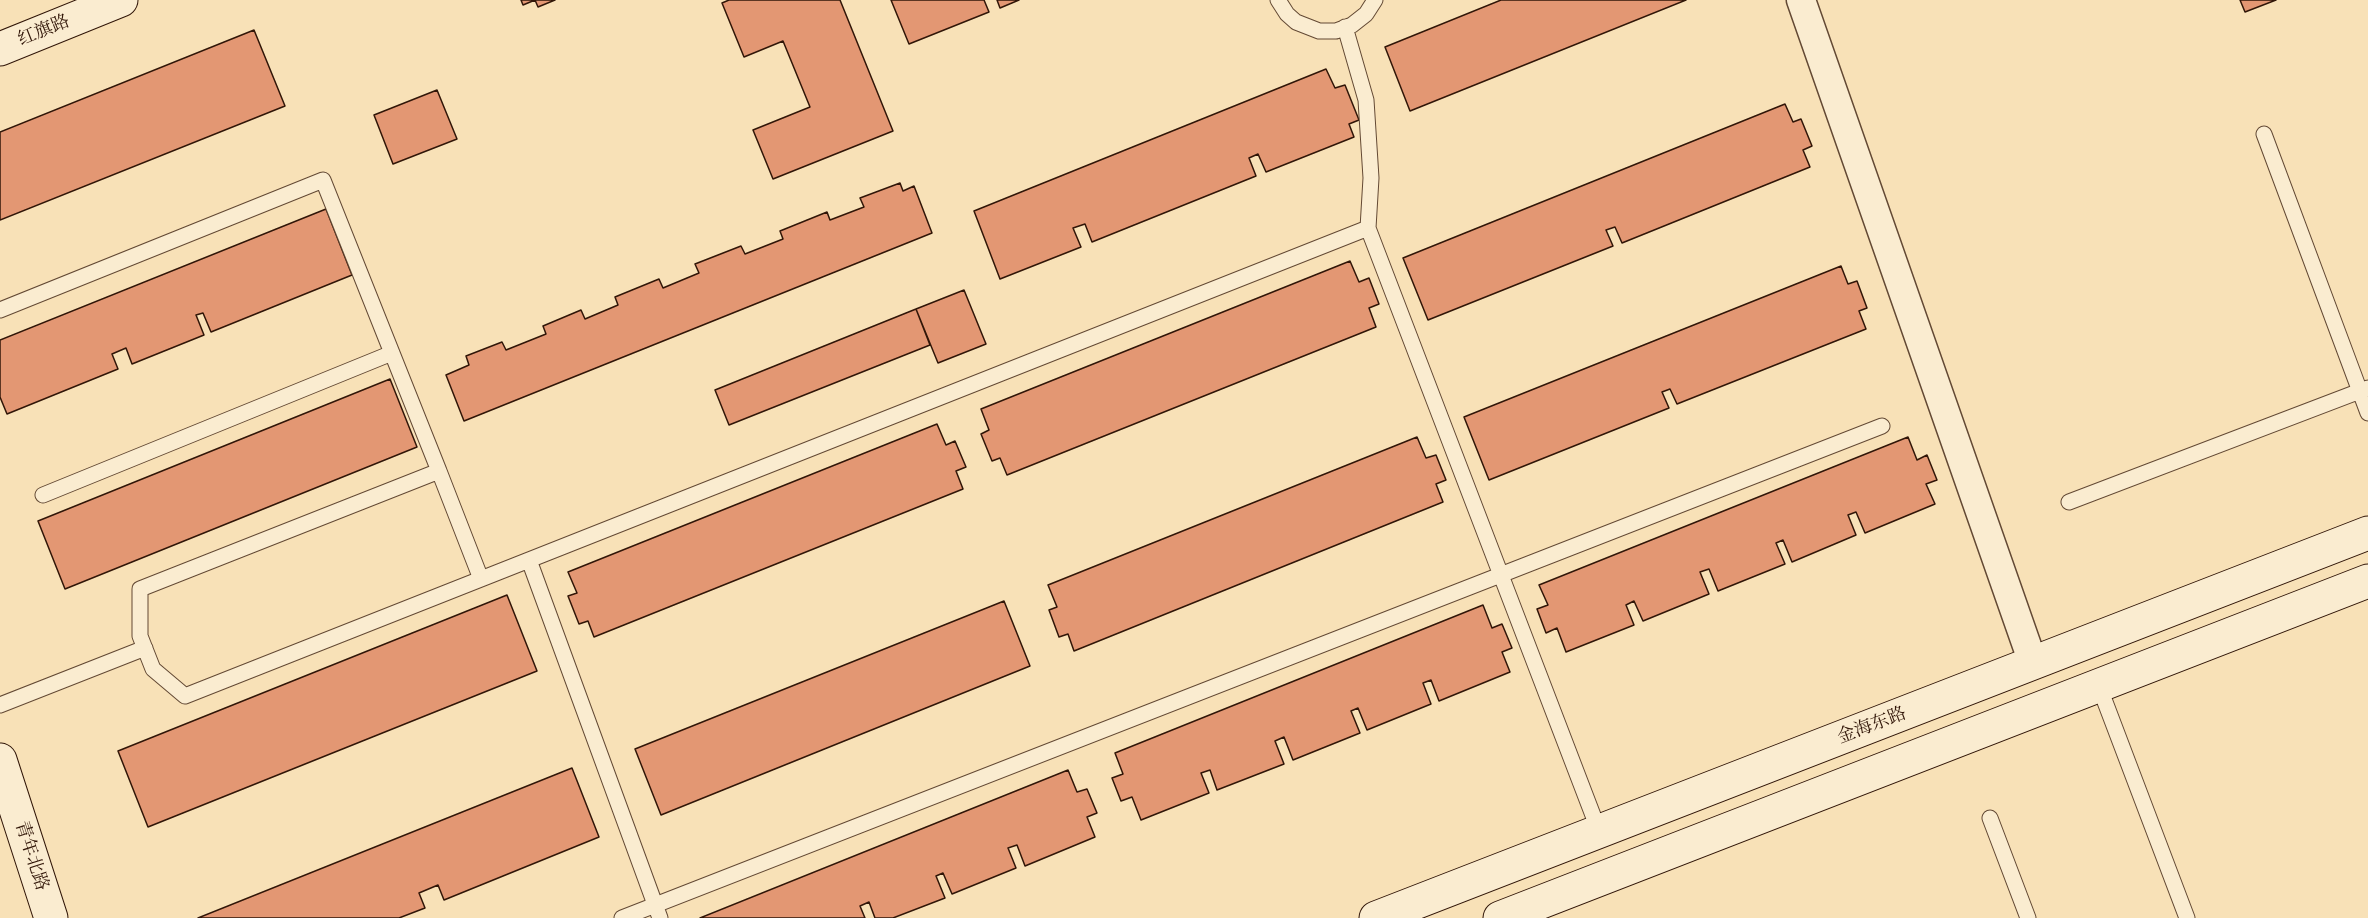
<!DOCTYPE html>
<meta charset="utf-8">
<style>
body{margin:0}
canvas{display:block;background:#f8e1b7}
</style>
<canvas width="2368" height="918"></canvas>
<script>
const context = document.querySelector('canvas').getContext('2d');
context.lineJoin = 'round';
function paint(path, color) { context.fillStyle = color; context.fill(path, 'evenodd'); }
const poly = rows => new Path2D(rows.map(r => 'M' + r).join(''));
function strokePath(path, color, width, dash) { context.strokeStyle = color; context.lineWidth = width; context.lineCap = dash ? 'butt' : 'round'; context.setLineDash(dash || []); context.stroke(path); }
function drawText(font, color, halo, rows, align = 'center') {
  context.font = font + ' "IM FELL French Canon","Noto Serif SC",serif'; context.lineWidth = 6; context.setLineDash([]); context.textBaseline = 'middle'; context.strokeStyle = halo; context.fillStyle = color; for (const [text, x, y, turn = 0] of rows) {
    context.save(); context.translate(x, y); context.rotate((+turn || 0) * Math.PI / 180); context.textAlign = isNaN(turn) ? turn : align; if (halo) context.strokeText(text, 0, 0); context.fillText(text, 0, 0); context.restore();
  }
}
const building = poly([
 [521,0,555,0,538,7,535,0,523,5,521,0],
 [729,0,840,0,893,131,773,179,753,130,810,107,783,41,744,57,722,3,729,0],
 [891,0,984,0,989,12,909,44,891,0],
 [997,0,1019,0,1000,8,997,0],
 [1501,0,1686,0,1410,111,1385,47,1501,0],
 [2240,0,2276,0,2245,12,2240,0],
 [254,30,285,106,0,220,0,132,254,30],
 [1326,69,1335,88,1345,85,1359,120,1349,124,1354,137,1266,172,1258,154,1249,158,1256,176,1092,242,1085,224,1073,228,1081,247,1000,279,974,211,1326,69],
 [437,90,457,139,393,164,374,115,437,90],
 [1785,104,1793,122,1801,119,1812,146,1803,150,1810,167,1622,243,1615,227,1606,230,1613,246,1428,320,1403,258,1785,104],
 [900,183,903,191,914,186,932,233,464,421,446,375,469,365,466,356,502,342,506,350,546,334,543,326,581,310,585,319,618,305,615,297,659,279,663,288,699,273,695,264,741,246,745,254,783,239,780,231,827,212,830,220,864,207,860,198,900,183],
 [326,209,352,275,211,332,203,313,196,315,204,335,132,364,126,348,112,354,118,369,7,414,0,397,0,340,326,209],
 [1350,261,1359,282,1369,278,1379,304,1369,308,1376,327,1007,475,1000,458,992,461,981,434,989,430,981,409,1350,261],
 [1841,266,1848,284,1857,281,1867,308,1859,311,1866,329,1677,404,1670,389,1662,392,1669,408,1489,480,1464,417,1841,266],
 [964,290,986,344,938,363,916,309,964,290],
 [916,309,930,345,729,425,715,390,916,309],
 [390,379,417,447,65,589,38,521,390,379],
 [937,424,946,445,955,441,966,467,956,471,963,489,594,637,588,621,579,624,568,596,577,593,568,572,937,424],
 [1417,437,1426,458,1436,455,1446,480,1436,484,1443,502,1074,651,1068,634,1059,637,1049,610,1057,607,1048,585,1417,437],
 [1908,437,1917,460,1927,455,1937,480,1926,484,1935,504,1865,533,1856,512,1848,515,1856,535,1792,562,1783,540,1776,543,1785,564,1718,591,1709,569,1700,572,1709,594,1643,621,1634,601,1626,605,1634,625,1566,652,1557,628,1546,633,1537,609,1548,605,1539,585,1908,437],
 [507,595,537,671,148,827,118,751,507,595],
 [1004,601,1030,666,661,815,635,749,1004,601],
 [1483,605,1492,628,1502,624,1512,648,1502,652,1510,672,1439,701,1431,680,1423,683,1431,704,1367,730,1358,708,1351,711,1360,733,1293,760,1284,737,1275,741,1284,764,1217,790,1210,770,1201,773,1209,793,1141,820,1132,797,1121,801,1112,778,1123,774,1115,753,1483,605],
 [572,768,599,837,444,900,438,885,419,893,425,908,399,918,198,918,572,768],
 [1068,770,1077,792,1087,789,1097,813,1087,817,1095,837,1025,866,1017,845,1008,848,1016,868,952,894,943,873,936,876,945,898,893,918,875,918,869,902,860,906,865,918,700,918,1068,770]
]);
const lane = poly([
 [1278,0,1287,14,1296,22,1319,31,1336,31,1352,25,1366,14,1375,0],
 [1345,27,1366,100,1371,178,1368,228,1599,831],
 [2264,134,2368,413],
 [0,310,323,180,439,471],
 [43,495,392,353],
 [2069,502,2368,388],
 [529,560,660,918],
 [481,579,439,471,140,589,140,636,153,669,185,696,529,560,1368,228],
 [2099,686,2187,918],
 [0,705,145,648],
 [1990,818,2028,918],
 [622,918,1882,426]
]);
const street = poly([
 [1801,0,2033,663]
]);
const secondary = poly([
 [0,49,121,0],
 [0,760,51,918],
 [1376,918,2368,533],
 [1500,918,2368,581]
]);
const streetNames = [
 ["红旗路",44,31,-22],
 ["金海东路",1872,726,-21],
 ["青年北路",31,856,72]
];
paint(building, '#e39773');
strokePath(building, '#311608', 1.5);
strokePath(lane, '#634934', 17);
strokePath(street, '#634934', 31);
strokePath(secondary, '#311608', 35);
strokePath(lane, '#faecd0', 15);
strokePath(street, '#faecd0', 28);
strokePath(secondary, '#faecd0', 33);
drawText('18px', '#311608', '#faecd0', streetNames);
</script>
